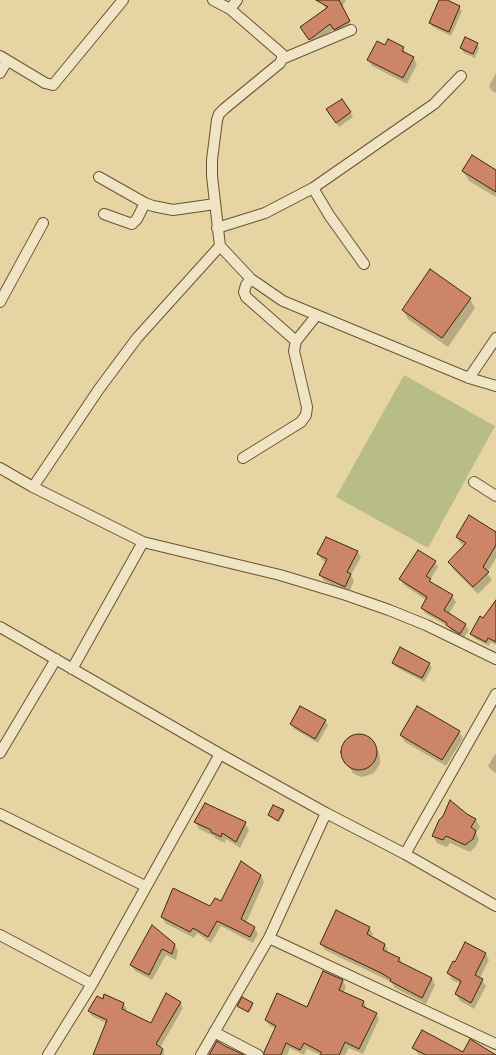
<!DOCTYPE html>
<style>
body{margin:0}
canvas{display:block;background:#e6d5a3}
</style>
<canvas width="496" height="1055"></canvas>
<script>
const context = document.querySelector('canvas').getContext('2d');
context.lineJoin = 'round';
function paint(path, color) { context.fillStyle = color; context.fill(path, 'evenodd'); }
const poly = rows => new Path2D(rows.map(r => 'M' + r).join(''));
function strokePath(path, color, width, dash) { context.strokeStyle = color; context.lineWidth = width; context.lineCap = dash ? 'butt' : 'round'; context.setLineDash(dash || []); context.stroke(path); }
const green = poly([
 [404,375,495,426,428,548,336,497]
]);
const shadow = poly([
 [325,0,346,0,342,7,352,27,338,35,334,29,313,44,305,33,327,10,323,4],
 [440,0,445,0,459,7,462,11,451,36,433,27,430,23],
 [477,44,479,48,475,58,464,53,461,48],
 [386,46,403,48,406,54,413,57,417,64,407,84,372,66,368,60],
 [496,73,496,93,492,91,489,86],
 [342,100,353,117,339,127,330,114],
 [463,171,496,171,496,197,469,181],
 [470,299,475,308,448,347,408,319,403,310],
 [496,533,496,558,487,573,492,580,478,594,453,569,449,562,465,546,461,544,457,537],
 [357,551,361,557,351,575,354,581,349,592,324,581,320,575,326,562,322,560,318,554],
 [435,562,438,567,430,580,433,584,452,596,456,602,449,614,465,624,469,630,463,639,451,631,449,627,425,613,422,608,426,600,404,585,400,579],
 [496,601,496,645,491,642,489,646,474,638,472,634],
 [393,663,429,664,432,668,424,682,396,667],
 [325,721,328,725,318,743,294,729,291,724],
 [459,732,463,738,446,766,405,742,401,735],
 [357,735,368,737,372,741,379,753,380,758,380,764,374,773,363,777,358,776,353,773,342,755,342,750,347,740],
 [495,754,496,755,496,773,491,770,488,766],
 [283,811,284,813,279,822,269,814],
 [466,814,476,820,480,827,476,833,479,839,476,846,470,852,450,843,447,847,437,843,433,836],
 [195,822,245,823,249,830,240,848,226,839,225,843,216,839,214,836,199,829],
 [261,875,264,882,246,923,254,927,258,934,253,943,221,926,211,943,197,933,194,938,165,923,162,917,211,907,222,902],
 [153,927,175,945,178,951,176,960,166,955,152,980,135,971,131,965],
 [369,928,373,934,371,937,385,945,388,951,388,953,399,958,403,965,432,979,435,985,426,1004,395,988,392,983,385,979,325,950,321,944],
 [466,943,486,954,489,960,480,978,486,986,474,1009,460,1001,456,994,461,984,452,980,448,973,455,963],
 [343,981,346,987,343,993,364,1002,367,1009,376,1013,379,1019,363,1054,349,1048,345,1055,320,1055,307,1049,304,1055,290,1048,287,1055,265,1055,276,1029,270,1026,266,1020,307,1008],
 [103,1000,123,1004,127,1009,125,1012,152,1024,180,1002,183,1008,160,1048,162,1049,165,1055,94,1055,106,1023,92,1016,89,1011],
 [252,1004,253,1006,249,1013,238,1006],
 [413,1048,463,1053,492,1055,419,1055]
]);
const building = poly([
 [316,0,339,0,350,21,334,30,330,24,309,40,300,27,328,7,316,0],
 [439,0,447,0,460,6,449,32,429,23,439,0],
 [465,37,478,43,473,54,460,48,465,37],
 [388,39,404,47,402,51,414,57,403,78,367,60,377,41,385,45,388,39],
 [342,99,351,112,336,123,326,109,342,99],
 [472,155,496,170,496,192,462,171,472,155],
 [430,269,471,298,442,338,402,310,430,269],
 [469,515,496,532,496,545,483,567,489,572,473,587,448,562,466,543,456,537,469,515],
 [326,537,358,551,347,572,351,574,345,587,319,575,327,559,317,554,326,537],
 [418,550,436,561,426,576,431,579,429,581,453,595,444,610,466,624,460,634,446,625,447,623,421,608,427,597,399,579,418,550],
 [496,600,496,642,488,638,486,642,470,634,480,616,483,618,496,600],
 [400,647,430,663,422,678,392,663,400,647],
 [300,706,326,720,315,739,290,724,300,706],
 [417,706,460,731,442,760,400,735,417,706],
 '341 752a18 18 0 1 1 36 0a18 18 0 1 1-36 0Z',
 [450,800,467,814,476,819,471,827,476,831,473,839,465,845,446,836,443,840,432,836,439,820,443,816,450,800],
 [205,803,246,822,236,842,222,833,221,837,211,832,211,830,194,822,205,803],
 [273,805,284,810,278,821,268,815,273,805],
 [241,861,261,875,241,919,255,927,250,937,217,921,208,937,193,928,190,932,161,917,173,888,210,906,215,898,221,901,241,861],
 [336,910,370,927,367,934,385,944,383,950,400,958,398,961,432,978,422,998,390,981,391,979,381,973,320,944,336,910],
 [152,925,175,944,172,954,162,949,149,975,130,965,152,925],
 [465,942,486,953,475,975,483,979,471,1003,455,994,461,981,447,973,453,961,455,962,465,942],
 [323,971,343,980,339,990,364,1001,362,1006,377,1013,359,1049,345,1042,339,1055,321,1055,321,1052,304,1043,300,1050,286,1043,281,1055,264,1055,264,1052,276,1026,265,1020,277,993,307,1007,323,971],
 [166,993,181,1002,156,1044,163,1049,160,1055,93,1055,107,1020,88,1011,97,996,103,999,104,994,124,1003,122,1009,151,1023,166,993],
 [242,997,253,1003,248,1012,237,1006,242,997],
 [422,1030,463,1052,470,1039,496,1055,426,1055,412,1048,422,1030],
 [217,1041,225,1046,244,1055,209,1055,217,1041]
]);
const minor = poly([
 [213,0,230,9,237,0],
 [230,9,282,54,282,59,280,63,224,109,219,114,217,120,212,160,212,176,220,246,251,279,283,301,469,378,496,386],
 [0,56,45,83,53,85,123,0],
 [282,59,351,30],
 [0,73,7,61],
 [99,177,145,203,153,206,173,210,215,204],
 [313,188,329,215,364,264],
 [104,214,132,224,137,219,145,203],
 [217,228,265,213,313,188,434,104,461,76],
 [251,279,246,285,244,292,246,297,296,341],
 [0,302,43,223],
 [469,378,496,338],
 [243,458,301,422,306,415,307,407,294,351,296,341,316,316],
 [0,468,33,487,143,542,280,575,346,595,389,610,426,625,496,659],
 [474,482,496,496],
 [33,487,99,389,137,338,220,246],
 [0,627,220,754,326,813,405,854,496,906],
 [72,669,143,542],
 [0,753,56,659],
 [0,814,145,886],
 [405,854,496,694],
 [0,935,92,984],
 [269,938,496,1044],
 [214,1032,258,1055],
 [48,1055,92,984,220,754],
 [201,1055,269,938,326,813]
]);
paint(green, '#b7bd84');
paint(shadow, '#0003');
paint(building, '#cd8567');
strokePath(building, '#402711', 1);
strokePath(minor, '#6a5236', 12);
strokePath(minor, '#efe4c3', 10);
</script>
